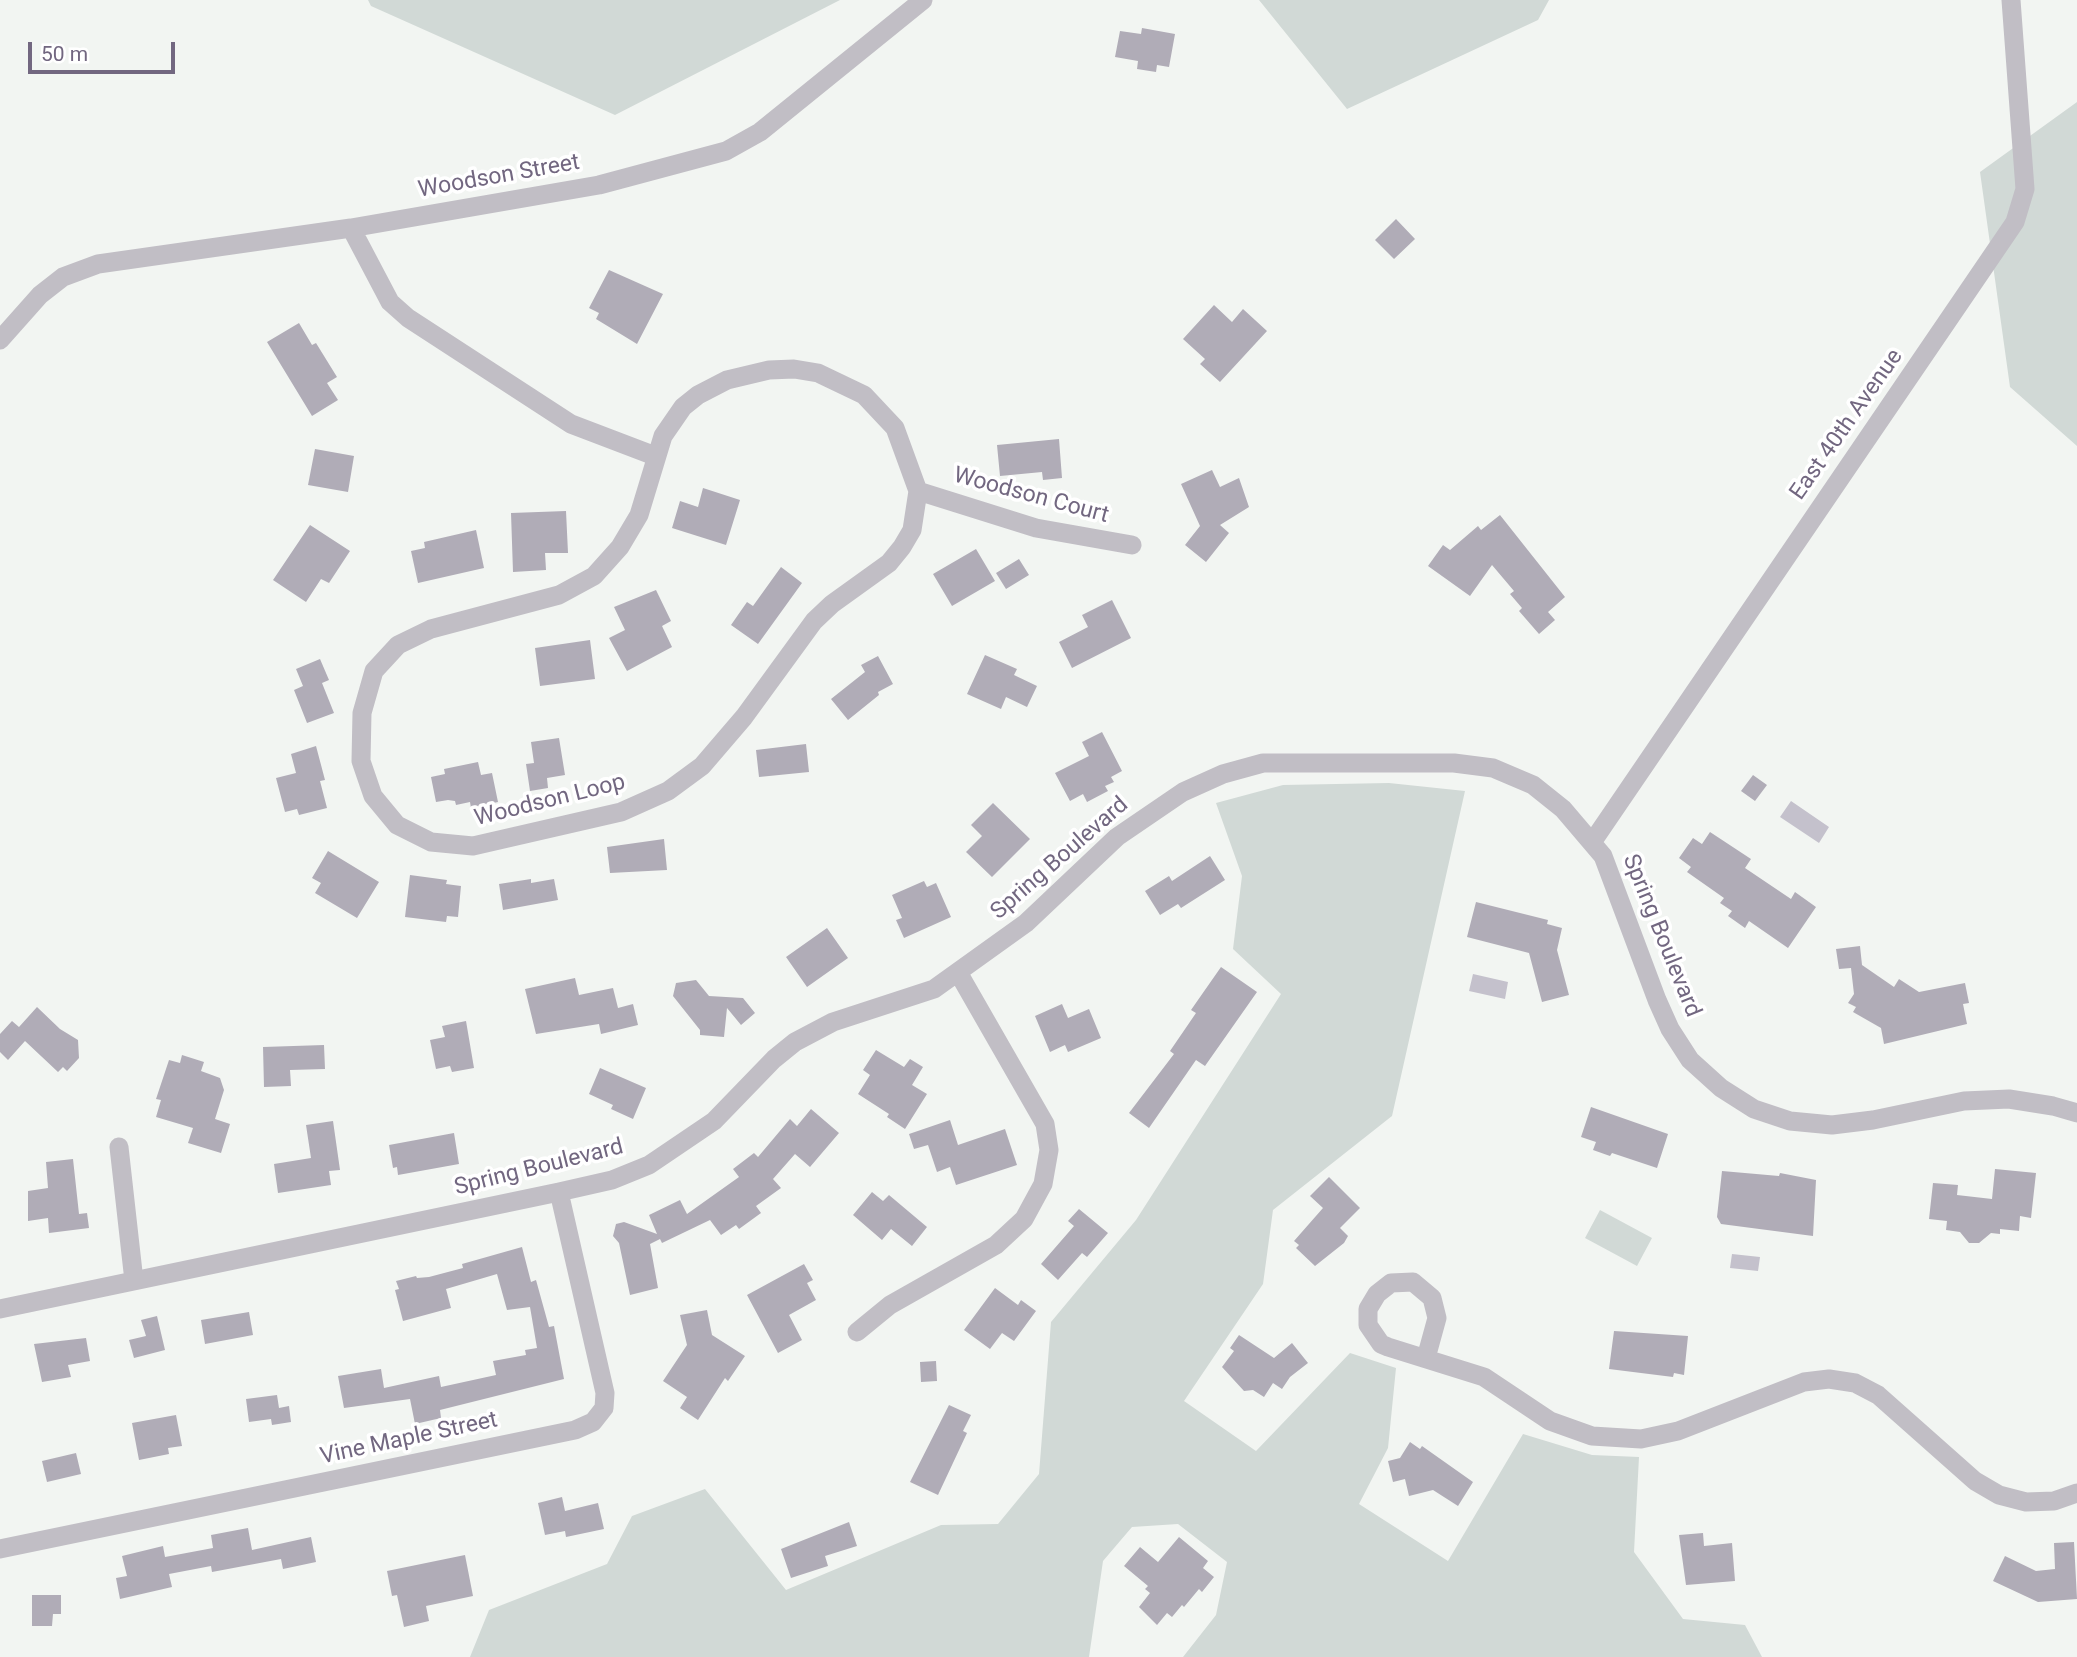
<!DOCTYPE html>
<style>
body{margin:0}
#map{position:relative;width:2077px;height:1657px;overflow:hidden;background:#f2f5f2;font-family:Roboto,sans-serif}
canvas{display:block}
.scale{position:absolute;left:28px;top:42px;width:147px;height:32px;box-sizing:border-box;border:4px solid #726780;border-top:0;padding-left:9px;font-size:21px;line-height:24px;white-space:nowrap;color:#726780;-webkit-text-stroke:5px #fff;paint-order:stroke}
</style>
<div id="map">
<canvas width="2077" height="1657"></canvas>
<div class="scale">50 m</div>
</div>
<script>
const context = document.querySelector('canvas').getContext('2d');
context.lineJoin = 'round';
function paint(path, color) { context.fillStyle = color; context.fill(path, 'evenodd'); }
const poly = rows => new Path2D(rows.map(r => 'M' + r).join(''));
function strokePath(path, color, width, dash) { context.strokeStyle = color; context.lineWidth = width; context.lineCap = dash ? 'butt' : 'round'; context.setLineDash(dash || []); context.stroke(path); }
function drawText(font, color, halo, rows, align = 'center') {
  context.font = font + ' Roboto,sans-serif'; context.lineWidth = 7; context.setLineDash([]); context.textBaseline = 'middle'; context.strokeStyle = halo; context.fillStyle = color; for (const [text, x, y, turn = 0] of rows) {
    context.save(); context.translate(x, y); context.rotate((+turn || 0) * Math.PI / 180); context.textAlign = isNaN(turn) ? turn : align; if (halo) context.strokeText(text, 0, 0); context.fillText(text, 0, 0); context.restore();
  }
}
const green = poly([
 [368,0,840,0,615,115,371,6],
 [1259,0,1549,0,1538,20,1347,109],
 [2077,102,2077,446,2010,387,1980,172],
 [1389,783,1465,791,1392,1116,1273,1210,1263,1284,1184,1401,1256,1451,1350,1353,1396,1368,1388,1448,1359,1504,1448,1561,1523,1434,1592,1455,1639,1457,1634,1552,1683,1619,1745,1625,1762,1657,1183,1657,1216,1615,1227,1562,1178,1524,1132,1527,1103,1561,1089,1657,470,1657,489,1610,607,1564,632,1516,705,1489,786,1590,941,1525,998,1524,1039,1474,1051,1322,1136,1220,1281,994,1233,949,1242,876,1216,803,1283,785],
 [1600,1210,1652,1238,1637,1266,1585,1238]
]);
const water = poly([
 [1791,801,1829,827,1819,843,1780,817],
 [1473,974,1508,982,1505,999,1469,991],
 [1732,1254,1760,1257,1758,1271,1730,1268]
]);
const building = poly([
 [1142,28,1175,34,1169,67,1157,65,1156,72,1137,69,1138,61,1115,57,1120,31,1141,34],
 [1396,219,1415,239,1394,259,1375,240],
 [609,270,663,294,637,344,596,319,599,313,589,308],
 [1214,305,1232,322,1243,309,1267,331,1220,382,1200,364,1205,359,1183,339],
 [299,323,312,345,316,343,337,377,327,383,338,400,312,416,267,342],
 [1059,439,1062,478,1043,480,1042,472,1000,476,997,445],
 [315,449,354,456,348,492,308,485],
 [1212,470,1220,487,1239,478,1249,507,1220,525,1229,533,1206,562,1185,545,1200,526,1181,484],
 [703,488,740,500,726,545,672,528,680,501,698,507],
 [566,511,568,553,545,553,546,570,513,572,511,513],
 [1500,515,1565,597,1548,612,1555,620,1539,634,1519,611,1522,608,1510,594,1514,591,1492,565,1470,596,1428,566,1443,545,1450,550,1478,526,1481,530],
 [310,525,350,551,329,583,321,579,306,602,273,580],
 [476,530,484,568,418,583,411,551,425,548,424,542],
 [976,549,995,581,952,606,933,574],
 [1019,559,1029,575,1006,589,996,573],
 [781,567,802,583,758,644,731,625,747,602,753,606],
 [656,590,671,621,662,626,672,647,627,671,609,638,625,630,614,607],
 [1112,600,1131,638,1072,668,1059,642,1088,627,1082,615],
 [590,640,595,679,540,686,535,648],
 [985,655,1017,669,1014,675,1037,686,1027,707,1006,697,1001,709,967,694],
 [878,656,893,684,878,692,879,695,848,720,831,699,865,672,861,665],
 [320,659,329,680,322,683,334,713,307,723,294,690,303,686,296,669],
 [1102,732,1122,771,1111,777,1114,782,1105,786,1108,791,1087,802,1083,794,1070,801,1055,773,1089,756,1082,742],
 [559,738,565,775,547,778,548,788,530,791,526,764,534,763,531,742],
 [806,744,809,772,759,777,756,750],
 [316,746,325,780,320,781,327,808,299,815,297,809,285,812,276,778,296,773,291,754],
 [478,762,481,775,492,773,498,802,471,808,470,802,456,805,455,801,448,800,436,802,431,777,445,774,444,769],
 [1753,775,1767,785,1755,801,1741,791],
 [993,803,1030,839,992,877,966,852,982,836,971,825],
 [1710,832,1751,859,1745,868,1791,899,1795,892,1816,907,1788,948,1749,921,1745,928,1728,916,1732,911,1720,903,1724,898,1687,872,1691,867,1679,858,1693,838,1702,844],
 [664,839,667,870,610,873,607,847],
 [328,851,379,882,357,918,315,893,321,883,312,878],
 [1210,856,1225,880,1181,908,1178,904,1160,915,1145,891,1169,876,1172,881],
 [410,875,447,880,446,884,461,886,458,917,447,916,446,922,405,917],
 [531,879,531,883,554,879,558,900,503,910,499,884],
 [924,881,927,887,936,883,951,917,904,938,896,920,902,918,892,895],
 [1476,902,1548,920,1547,924,1562,928,1557,950,1569,995,1542,1002,1529,953,1467,937],
 [827,928,848,958,807,987,786,957],
 [1860,946,1862,965,1894,987,1899,979,1919,992,1965,983,1969,1003,1963,1004,1967,1024,1884,1044,1881,1028,1853,1012,1856,1007,1848,1003,1854,994,1851,968,1839,969,1836,949],
 [1221,967,1257,992,1205,1066,1196,1060,1149,1128,1129,1113,1174,1054,1170,1051,1196,1013,1191,1010],
 [575,978,579,995,613,988,618,1008,633,1004,638,1025,601,1034,599,1024,536,1034,525,989],
 [696,980,709,996,743,998,755,1013,741,1025,727,1008,724,1037,700,1035,700,1030,673,996,676,983],
 [1062,1004,1068,1018,1089,1009,1101,1038,1068,1052,1065,1045,1050,1052,1035,1016],
 [37,1007,60,1029,78,1040,79,1058,67,1071,63,1067,58,1072,25,1041,8,1060,0,1052,0,1034,12,1021,19,1027],
 [466,1021,474,1068,452,1072,450,1066,436,1069,430,1040,445,1037,442,1026],
 [324,1045,325,1069,290,1070,291,1086,264,1087,263,1047],
 [876,1050,904,1067,910,1059,923,1067,912,1085,927,1094,905,1129,887,1117,889,1114,858,1094,870,1075,863,1070],
 [182,1055,204,1062,201,1071,220,1078,224,1090,215,1119,230,1124,221,1153,188,1143,193,1128,156,1117,161,1100,156,1099,169,1060,180,1063],
 [600,1068,646,1088,633,1119,611,1109,613,1105,589,1094],
 [1591,1107,1668,1134,1657,1168,1612,1153,1610,1156,1593,1150,1596,1142,1581,1137],
 [811,1109,839,1133,810,1167,795,1154,773,1179,781,1188,756,1206,761,1213,739,1229,736,1225,721,1235,710,1220,662,1243,660,1239,650,1244,658,1288,630,1295,619,1243,613,1236,616,1224,624,1222,657,1234,649,1215,680,1200,687,1214,739,1177,733,1169,754,1153,758,1157,790,1119,797,1126],
 [950,1120,958,1145,1005,1129,1017,1165,956,1185,950,1167,937,1172,928,1145,914,1149,909,1134],
 [333,1121,340,1170,329,1171,331,1185,278,1193,274,1164,311,1158,306,1125],
 [454,1133,459,1164,398,1175,397,1167,393,1168,389,1145],
 [73,1159,79,1214,87,1213,89,1228,49,1233,48,1218,28,1221,28,1191,48,1188,46,1162],
 [1995,1169,2036,1173,2031,1218,2020,1216,2019,1231,2000,1229,2000,1234,1991,1233,1979,1243,1969,1243,1960,1232,1946,1230,1947,1221,1929,1219,1933,1183,1958,1185,1957,1195,1992,1199],
 [1722,1171,1779,1176,1780,1173,1816,1180,1813,1236,1721,1224,1717,1217],
 [1329,1177,1360,1208,1340,1228,1348,1236,1344,1243,1315,1266,1296,1248,1299,1245,1294,1241,1323,1208,1310,1196],
 [872,1192,883,1201,889,1195,927,1227,912,1246,891,1229,882,1240,853,1215],
 [1079,1209,1108,1233,1087,1257,1082,1253,1058,1280,1041,1264,1074,1226,1068,1221],
 [522,1247,531,1282,536,1280,549,1327,554,1326,564,1379,440,1410,441,1418,415,1424,410,1399,344,1408,338,1376,381,1369,384,1388,439,1376,441,1387,496,1375,493,1361,526,1355,525,1350,537,1348,530,1307,507,1310,497,1274,446,1289,451,1308,403,1321,395,1290,399,1289,396,1281,416,1276,417,1278,429,1277,463,1268,462,1264],
 [804,1264,813,1280,807,1283,816,1300,789,1315,802,1340,778,1353,747,1295],
 [995,1288,1018,1305,1021,1300,1036,1311,1014,1341,1002,1333,990,1349,964,1330],
 [707,1310,712,1335,745,1356,728,1381,725,1378,698,1420,680,1408,687,1397,663,1381,687,1345,680,1315],
 [249,1312,253,1335,205,1344,201,1320],
 [157,1316,165,1350,134,1358,129,1340,146,1336,141,1320],
 [1614,1331,1688,1336,1684,1375,1674,1373,1673,1377,1609,1369],
 [1239,1335,1274,1358,1292,1343,1308,1363,1290,1377,1282,1389,1273,1383,1264,1397,1253,1390,1244,1391,1222,1367,1234,1351,1230,1348],
 [86,1338,90,1361,68,1365,71,1377,42,1382,34,1344],
 [936,1361,937,1381,921,1382,920,1362],
 [277,1395,279,1408,289,1406,291,1422,272,1425,271,1419,249,1422,246,1399],
 [949,1405,971,1415,963,1431,967,1433,938,1495,910,1482],
 [176,1415,182,1446,168,1448,169,1454,139,1460,132,1423],
 [1410,1442,1420,1449,1422,1446,1473,1482,1458,1506,1433,1490,1409,1496,1405,1479,1393,1482,1388,1461,1400,1458],
 [76,1453,81,1474,47,1482,42,1461],
 [562,1497,565,1511,598,1503,604,1529,566,1537,565,1531,545,1535,538,1503],
 [849,1522,857,1546,825,1556,828,1566,791,1578,781,1549],
 [248,1528,252,1550,311,1537,316,1562,283,1569,281,1559,212,1572,211,1566,169,1574,172,1587,120,1599,116,1578,127,1576,122,1556,163,1546,165,1557,213,1548,211,1535],
 [1703,1533,1704,1546,1732,1543,1735,1581,1686,1585,1679,1535],
 [1179,1537,1208,1561,1203,1568,1214,1577,1202,1592,1199,1589,1184,1607,1182,1605,1172,1617,1167,1613,1157,1625,1139,1607,1150,1593,1145,1589,1148,1586,1124,1566,1140,1547,1158,1562],
 [2074,1542,2077,1599,2038,1602,1993,1581,2005,1556,2036,1571,2055,1569,2054,1543],
 [465,1555,473,1596,426,1606,429,1621,404,1627,397,1595,392,1596,387,1571],
 [32,1595,61,1595,61,1614,53,1614,52,1626,32,1626]
]);
const minor = poly([
 [351,228,390,302,408,318,571,424,655,456],
 [0,340,40,295,63,277,98,264,351,228,599,185,726,151,760,132,923,0],
 [794,369,818,373,864,395,895,428,918,491,912,530,902,547,889,563,832,604,814,621,744,717,702,766,668,791,621,812,473,846,431,842,397,825,373,796,361,761,362,713,374,671,398,645,431,629,559,595,594,576,620,547,639,515,663,436,683,407,698,395,727,380,769,370,794,369],
 [918,491,1036,528,1132,545],
 [1593,841,2015,222,2025,189,2011,0],
 [119,1147,134,1281],
 [0,1309,559,1192,612,1180,649,1165,714,1121,774,1059,795,1042,833,1022,934,989,1026,923,1117,837,1183,792,1223,774,1263,763,1454,763,1493,768,1533,785,1563,809,1603,856,1657,1000,1670,1029,1690,1060,1721,1088,1754,1109,1790,1121,1832,1125,1873,1120,1964,1101,2009,1099,2053,1106,2077,1113],
 [857,1332,890,1305,996,1245,1024,1219,1043,1184,1049,1150,1045,1124,959,974],
 [1426,1358,1437,1318,1432,1298,1413,1282,1391,1283,1377,1294,1368,1309,1368,1325,1381,1344,1388,1347,1484,1377,1550,1421,1592,1436,1641,1439,1678,1431,1804,1382,1829,1379,1855,1383,1878,1395,1975,1481,1999,1495,2026,1502,2054,1501,2077,1493],
 [0,1549,575,1430,593,1422,604,1408,605,1393,559,1192]
]);
const streetNames = [
 ["Woodson Street",499,177,-10],
 ["East 40th Avenue",1847,425,-55],
 ["Woodson Court",1031,496,15],
 ["Woodson Loop",550,801,-14],
 ["Spring Boulevard",1060,859,-41],
 ["Spring Boulevard",1661,936,68],
 ["Spring Boulevard",539,1168,-14],
 ["Vine Maple Street",409,1439,-12]
];
paint(green, '#d1d9d6');
paint(water, '#c4c1cc');
paint(building, '#b0acb7');
strokePath(minor, '#c1bec5', 19);
drawText('23px', '#726780', '#fff', streetNames);
</script>
